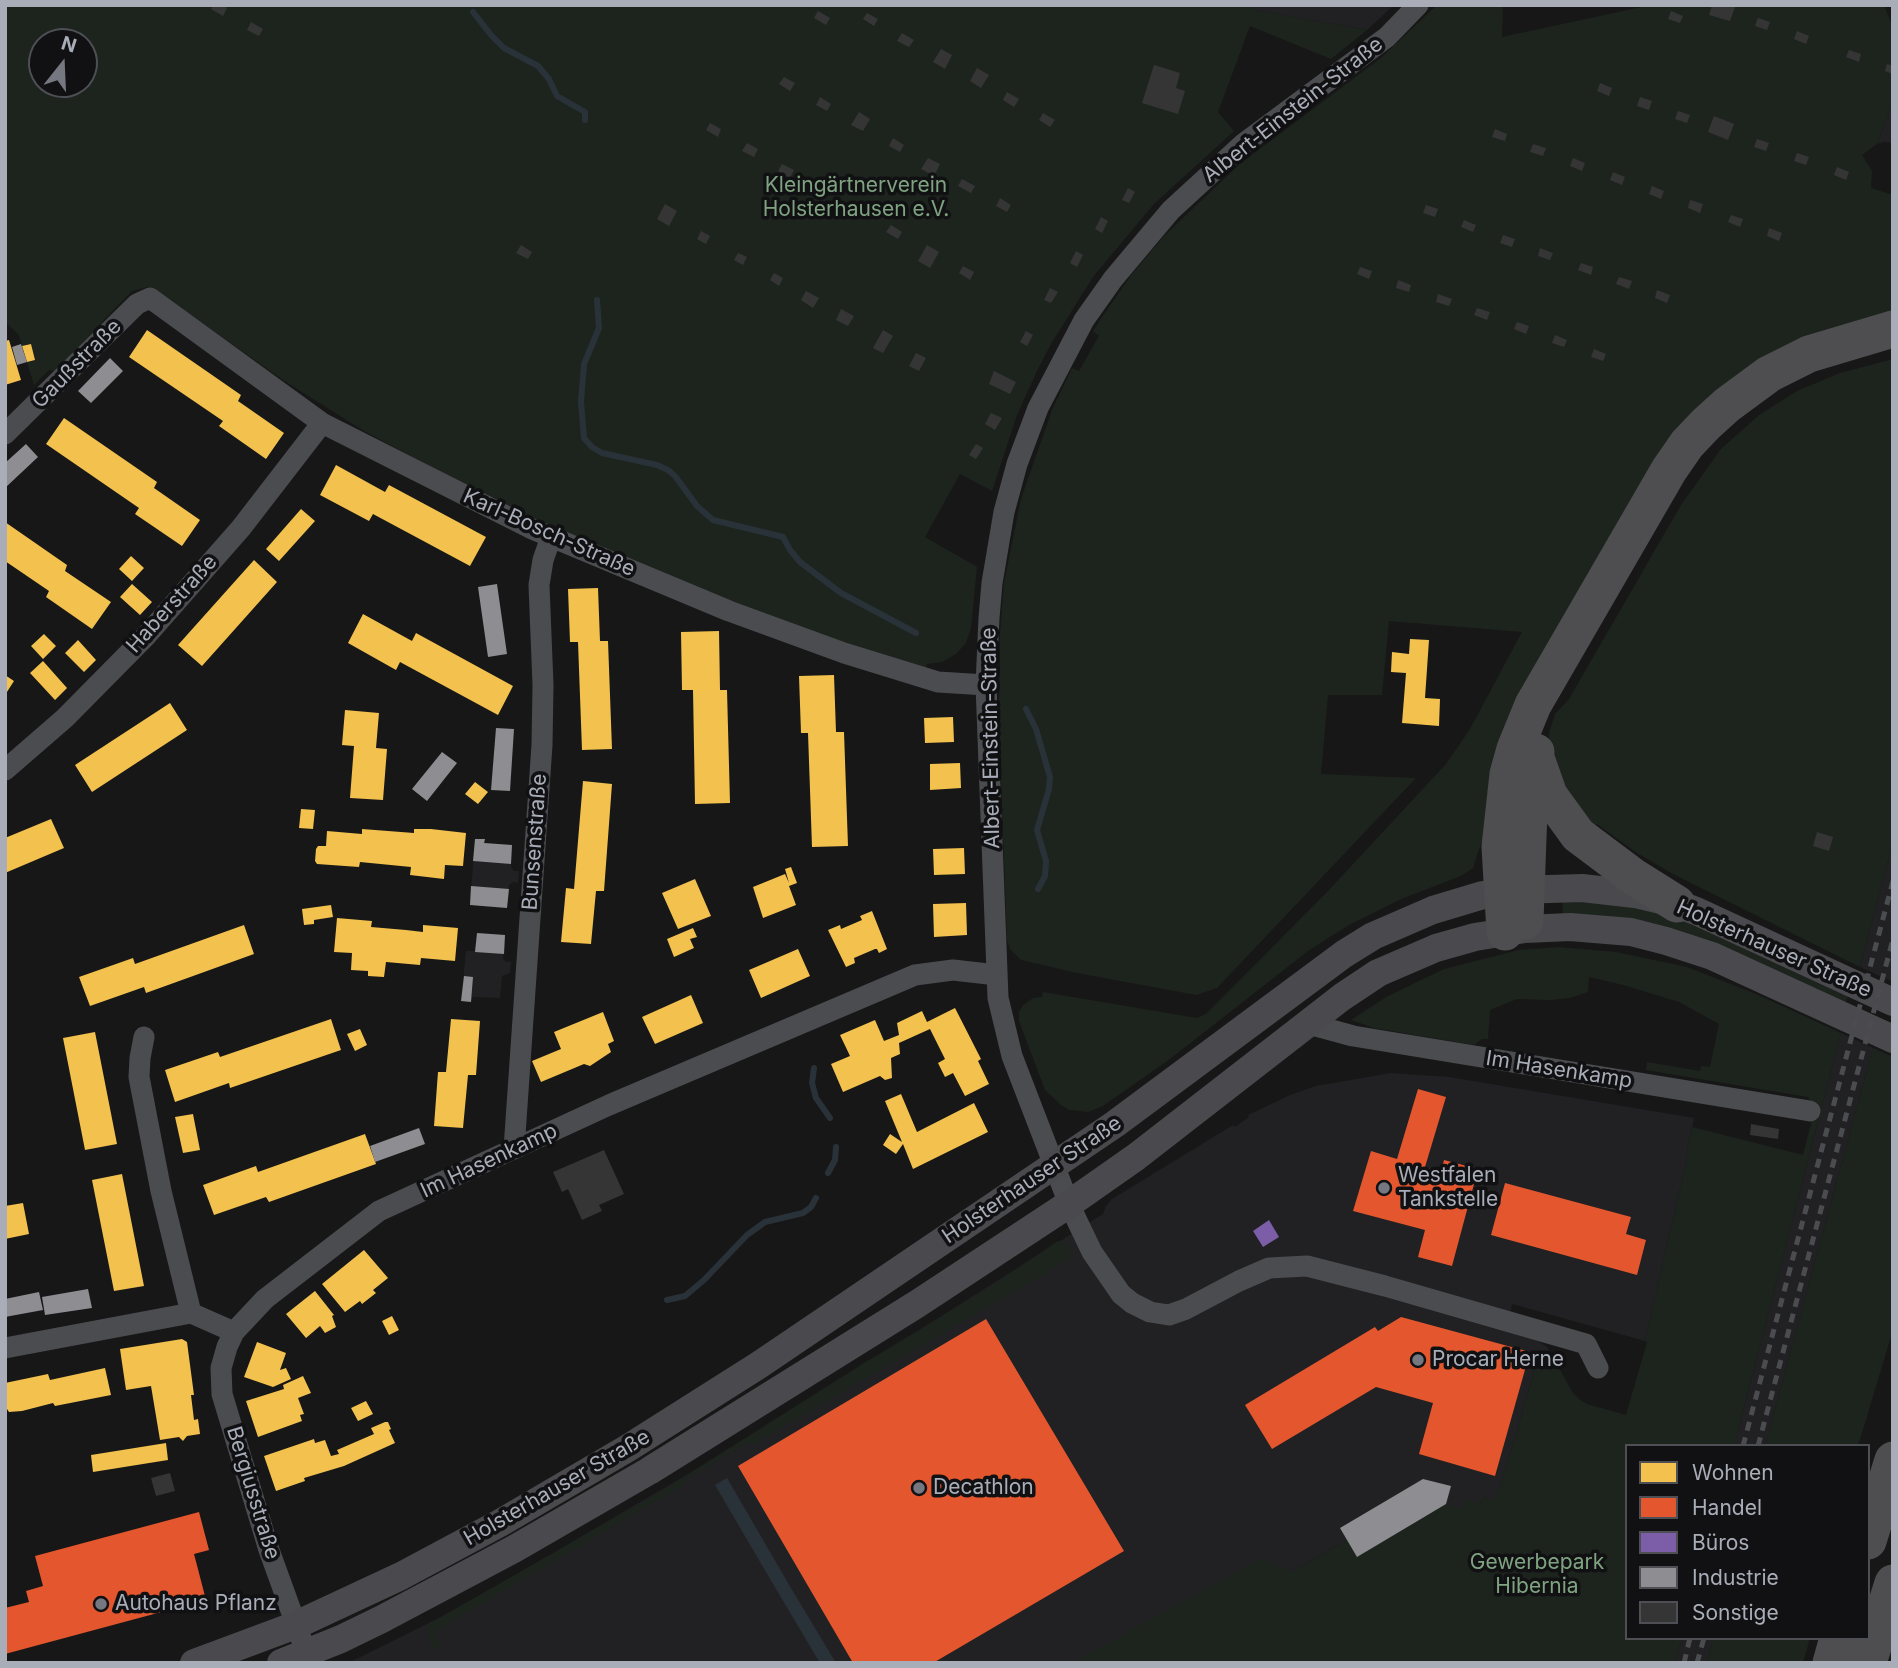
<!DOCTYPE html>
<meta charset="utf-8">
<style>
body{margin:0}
#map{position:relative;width:1898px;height:1668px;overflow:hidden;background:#171717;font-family:Inter,sans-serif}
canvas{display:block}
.frame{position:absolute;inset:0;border:7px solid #a8adb8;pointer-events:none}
.legend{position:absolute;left:1625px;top:1444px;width:245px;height:196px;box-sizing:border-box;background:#111113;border:2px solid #4d4f55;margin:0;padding:9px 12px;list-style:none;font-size:21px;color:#a8adb8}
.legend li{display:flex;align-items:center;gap:14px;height:35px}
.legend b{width:35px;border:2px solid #4d4f55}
.north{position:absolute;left:28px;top:28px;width:70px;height:70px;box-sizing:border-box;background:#111113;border:2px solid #4d4f55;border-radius:50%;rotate:18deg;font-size:19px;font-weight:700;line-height:28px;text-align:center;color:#a8adb8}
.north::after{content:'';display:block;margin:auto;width:24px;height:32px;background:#757880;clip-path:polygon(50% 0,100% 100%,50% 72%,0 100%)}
</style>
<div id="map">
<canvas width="1898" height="1668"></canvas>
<div class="frame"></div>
<ul class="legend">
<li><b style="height:19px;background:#f2c14e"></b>Wohnen</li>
<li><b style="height:19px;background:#e4572e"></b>Handel</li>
<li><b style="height:19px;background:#7b5ea7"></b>Büros</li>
<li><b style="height:19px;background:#8d8d92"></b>Industrie</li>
<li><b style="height:19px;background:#353536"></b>Sonstige</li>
</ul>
<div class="north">N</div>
</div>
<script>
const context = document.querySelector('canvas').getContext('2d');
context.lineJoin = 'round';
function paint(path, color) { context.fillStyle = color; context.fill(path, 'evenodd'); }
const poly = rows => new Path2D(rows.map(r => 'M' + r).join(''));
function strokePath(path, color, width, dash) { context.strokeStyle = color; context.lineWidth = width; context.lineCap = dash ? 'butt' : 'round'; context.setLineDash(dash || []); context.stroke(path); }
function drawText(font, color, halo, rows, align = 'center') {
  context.font = font + ' Inter,sans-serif'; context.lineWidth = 7; context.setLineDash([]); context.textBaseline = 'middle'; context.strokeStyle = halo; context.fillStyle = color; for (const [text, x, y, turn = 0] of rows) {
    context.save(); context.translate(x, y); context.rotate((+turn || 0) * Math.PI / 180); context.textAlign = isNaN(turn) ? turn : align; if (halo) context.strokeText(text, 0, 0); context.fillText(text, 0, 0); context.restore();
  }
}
const built = poly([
 [1256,5,1394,5,1367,30,1254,10],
 [1893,101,1893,143,1884,142,1877,144],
 [475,839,485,839,485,843,512,845,511,867,514,871,519,871,518,883,513,882,509,885,507,908,470,905],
 [1893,842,1893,982,1860,967],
 [477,933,505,935,503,958,506,962,511,962,510,973,502,976,500,998,472,997,471,1002,461,1001,466,951,475,951],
 [1841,1033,1873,1048,1765,1446,1734,1446],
 [1391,1073,1449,1077,1694,1118,1687,1149,1689,1150,1645,1341,1512,1304,1507,1331,1535,1339,1547,1347,1554,1359,1539,1355,1501,1485,1493,1500,1483,1497,1480,1504,1347,1540,1293,1571,1072,1663,348,1663,459,1608,729,1450,1103,1214,1106,1206,1112,1199,1233,1125,1235,1127,1249,1117,1248,1115,1290,1095,1316,1086],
 [1682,1638,1713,1638,1707,1663,1675,1663]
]);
const green = poly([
 [5,5,1256,5,1255,10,1367,30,1331,59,1250,26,1218,112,1234,131,1154,204,1093,277,1051,344,1036,373,1017,415,992,491,960,474,925,537,977,567,971,628,966,643,956,654,942,662,927,664,926,670,764,616,540,521,477,491,364,431,283,380,154,289,148,287,132,291,55,371,49,370,34,385,27,362,35,360,31,344,22,346,19,335,5,322],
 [42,42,84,42,84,84,42,84],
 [1437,5,1503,5,1502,37,1651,5,1884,5,1893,28,1893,101,1877,144,1862,155,1872,171,1871,188,1893,195,1893,313,1707,400,1480,846,1473,868,1461,876,1401,899,1349,925,1308,951,1170,1059,1103,1106,1088,1112,1069,1110,1061,1105,1045,1090,1019,1021,1019,1012,1023,1005,1033,998,1042,997,1043,992,1197,1018,1206,1014,1328,891,1446,764,1470,729,1522,632,1389,621,1382,695,1328,695,1321,774,1416,778,1217,988,1196,995,1077,973,1021,960,1010,949,1007,940,999,724,1000,633,1004,583,1021,499,1052,410,1072,368,1079,371,1099,336,1093,331,1102,317,1132,274,1165,235,1241,163,1381,58],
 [1893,359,1893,842,1860,967,1673,874,1637,853,1597,824,1591,832,1576,817,1548,752,1549,733,1555,714,1569,699,1681,505,1721,449,1759,415,1797,391,1840,373],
 [1562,899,1611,902,1685,920,1849,993,1845,1005,1563,916],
 [1558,947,1616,952,1687,967,1756,994,1841,1033,1734,1446,1627,1446,1627,1638,1682,1638,1675,1663,1072,1663,1260,1559,1293,1571,1347,1540,1446,1504,1461,1508,1464,1499,1480,1504,1482,1497,1493,1499,1501,1485,1539,1355,1554,1359,1573,1393,1579,1399,1587,1404,1626,1415,1647,1342,1645,1341,1689,1150,1687,1149,1692,1127,1803,1155,1815,1108,1808,1097,1646,1070,1647,1062,1700,1071,1701,1066,1710,1067,1719,1024,1679,1002,1623,985,1589,977,1588,992,1570,998,1551,1000,1517,999,1490,1010,1488,1039,1482,1039,1474,1045,1374,1028,1351,1020,1388,996,1444,969,1519,950],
 [1873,1048,1893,1057,1893,1330,1858,1446,1765,1446],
 [1058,1241,1070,1246,1071,1253,1068,1260,757,1442,746,1444,685,1479,687,1483,434,1632,442,1645,432,1650,428,1632,430,1624,437,1619,652,1497,864,1363,984,1291],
 [1713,1638,1810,1638,1803,1663,1707,1663]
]);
const water = poly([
 [727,1478,788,1583,836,1663,820,1663,776,1589,715,1485]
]);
const homes = poly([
 [147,330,241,395,238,401,284,433,266,459,219,426,223,421,129,357],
 [9,340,21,380,5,385,5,341],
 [31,344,35,360,27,362,22,346],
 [64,418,157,482,154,488,200,520,182,546,135,514,139,508,46,444],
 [336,465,385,492,389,485,486,537,470,566,373,514,369,521,320,495],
 [301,509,315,521,279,561,266,549],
 [5,522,67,565,65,571,111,602,92,629,46,597,49,591,5,561],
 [131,556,144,568,132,581,119,569],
 [254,560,277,582,202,666,178,645],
 [132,584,152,602,140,615,120,597],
 [598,588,600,641,608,641,612,749,582,750,578,642,570,642,568,589],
 [363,614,412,641,416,633,513,686,498,715,400,662,396,670,348,643],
 [719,631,720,690,727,690,730,803,695,804,693,690,682,690,681,632],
 [44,634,56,646,43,659,31,646],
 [1410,639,1429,640,1425,698,1440,699,1439,726,1402,723,1406,673,1391,672,1392,652,1409,654],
 [78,640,96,660,84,672,65,653],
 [43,661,67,688,55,700,30,673],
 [5,675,14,681,5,695],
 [834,675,836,732,844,732,848,846,812,847,808,733,801,733,799,676],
 [170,703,187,730,92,792,75,765],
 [345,710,379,713,376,748,387,749,383,800,350,798,354,746,342,745],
 [953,717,954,742,925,743,924,718],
 [960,763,961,788,930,790,930,764],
 [583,781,612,784,604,891,596,891,591,944,561,942,566,888,574,889],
 [475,782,488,792,478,804,465,794],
 [301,809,315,810,313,829,299,828],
 [51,819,64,848,5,873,5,838],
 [362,829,414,833,414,829,431,829,466,833,463,866,445,865,444,879,410,875,411,867,360,862,359,867,317,864,315,861,316,849,318,846,326,846,327,831,362,834],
 [964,848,965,874,934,875,933,849],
 [791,867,797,883,789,886,796,905,763,918,753,887,785,874,789,883,785,869],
 [695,879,711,916,678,929,662,893],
 [966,903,967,935,934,937,933,904],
 [331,905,333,917,314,920,314,924,304,925,302,909],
 [872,911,887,949,879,953,877,949,875,949,854,958,855,963,846,967,828,930,840,925,841,929,862,920,860,916],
 [337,918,372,921,371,927,406,930,423,932,423,925,458,928,455,961,421,958,420,965,386,962,384,977,368,976,368,971,351,970,352,953,334,952],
 [244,925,254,954,146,993,144,987,90,1006,79,977,133,958,135,964],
 [693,928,697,937,690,939,694,948,674,957,667,939],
 [798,949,810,976,761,998,749,970],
 [691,995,703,1023,655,1044,642,1017],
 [955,1008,981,1059,978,1061,989,1084,965,1096,953,1073,945,1077,938,1063,945,1059,930,1029,899,1043,900,1054,891,1058,892,1078,885,1080,880,1076,843,1092,831,1064,850,1056,840,1035,875,1020,884,1041,899,1035,897,1023,922,1011,927,1022],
 [603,1012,614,1041,608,1044,611,1052,590,1066,584,1064,541,1082,532,1061,561,1049,554,1032],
 [331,1019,341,1050,230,1088,229,1083,175,1102,165,1070,218,1052,220,1057],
 [451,1019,480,1021,476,1075,468,1075,463,1128,434,1126,438,1072,446,1072],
 [360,1029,367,1045,355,1051,347,1034],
 [95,1032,117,1144,85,1150,63,1038],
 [901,1094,917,1132,974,1103,988,1132,913,1169,903,1144,896,1154,883,1145,890,1134,902,1142,885,1101],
 [193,1114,200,1150,183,1153,175,1117],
 [365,1134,376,1164,269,1202,266,1197,214,1215,203,1185,256,1166,258,1172],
 [122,1174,144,1286,114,1291,92,1180],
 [23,1203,29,1234,5,1239,5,1206],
 [364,1250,388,1278,373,1290,376,1293,362,1304,360,1301,345,1312,322,1284],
 [315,1291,334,1315,332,1316,336,1327,325,1333,320,1326,306,1338,286,1314],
 [392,1316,399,1330,389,1335,382,1321],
 [182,1339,187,1342,194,1395,191,1395,194,1420,198,1419,200,1434,187,1436,183,1441,179,1437,160,1440,151,1386,126,1390,120,1349],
 [257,1342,286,1353,280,1370,286,1368,291,1379,273,1387,244,1377],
 [105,1368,111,1395,55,1406,53,1403,22,1411,9,1412,5,1406,5,1383,48,1374,50,1380],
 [303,1376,311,1393,298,1398,304,1414,300,1415,302,1421,258,1437,246,1401,284,1389,283,1385],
 [366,1401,373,1414,358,1421,351,1408],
 [385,1422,388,1422,391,1429,389,1430,395,1443,344,1466,304,1478,305,1481,276,1491,264,1456,314,1439,315,1443,325,1440,331,1456,339,1454,337,1450,374,1434,371,1428],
 [166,1443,168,1460,93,1472,91,1455]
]);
const shops = poly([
 [1418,1089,1446,1097,1425,1167,1441,1172,1444,1160,1478,1169,1452,1266,1418,1257,1425,1230,1353,1211,1371,1151,1397,1159],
 [1505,1183,1631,1217,1626,1234,1646,1240,1637,1275,1491,1235],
 [1401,1317,1530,1352,1495,1476,1419,1454,1433,1403,1376,1387,1272,1449,1245,1405,1375,1327,1378,1331],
 [986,1319,1124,1551,933,1663,853,1663,738,1466],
 [199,1512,209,1550,194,1554,206,1600,5,1654,5,1608,29,1602,26,1591,43,1586,35,1556]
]);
const offices = poly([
 [1269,1220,1279,1237,1263,1247,1253,1231]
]);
const industry = poly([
 [21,344,27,362,17,365,12,347],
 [110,358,123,371,91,403,78,391],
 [26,444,38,457,5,488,5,463],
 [497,584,507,654,488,657,478,587],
 [496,728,514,729,510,791,491,790],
 [442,752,457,763,427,801,412,789],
 [475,839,485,839,484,843,512,845,511,864,473,861],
 [471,886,509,889,507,908,470,905],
 [477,933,505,935,504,954,475,952],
 [464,976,473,977,471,1002,461,1001],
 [419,1128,425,1144,375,1162,370,1146],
 [88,1289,92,1308,45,1315,42,1297],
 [39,1292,43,1310,5,1317,5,1299],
 [1423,1479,1451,1486,1446,1504,1357,1557,1340,1528]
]);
const stream = poly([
 [473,12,491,35,504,48,538,66,549,79,557,96,585,112,585,120],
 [597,300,599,328,584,364,581,402,584,438,592,447,602,453,657,465,668,470,675,476,697,506,713,520,783,537,790,550,800,562,841,593,916,633],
 [1026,709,1036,729,1050,777,1049,789,1037,830,1046,861,1045,876,1038,889],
 [814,1068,812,1083,816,1098,830,1118],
 [828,1173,835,1160,836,1147],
 [667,1300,685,1296,704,1280,747,1235,765,1222,803,1213,811,1207,816,1198]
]);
const building = poly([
 [214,5,222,5,227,8,223,16,211,9],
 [1712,5,1735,7,1730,21,1709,15],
 [818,11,830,18,826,25,814,18],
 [1671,11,1683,16,1680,23,1668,19],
 [867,13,878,19,874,26,863,19],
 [1758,18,1770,22,1767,30,1755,26],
 [251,22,263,29,259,36,247,30],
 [1797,31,1809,36,1806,44,1794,39],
 [902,33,914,40,909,47,897,41],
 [941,49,952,55,945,69,933,62],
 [1849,50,1861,54,1859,62,1846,57],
 [1887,64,1893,66,1893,74,1885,71],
 [1154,65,1180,73,1176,88,1185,91,1178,114,1142,103],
 [977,68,989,75,981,88,970,81],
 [784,77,795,83,790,91,779,84],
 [1600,83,1612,88,1609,96,1597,91],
 [1007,92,1019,99,1014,107,1003,100],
 [820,97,831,104,827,111,816,105],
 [1640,97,1652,101,1649,110,1637,106],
 [1678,111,1690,115,1687,123,1675,119],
 [859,112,870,119,863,131,851,125],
 [1043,113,1055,120,1050,127,1039,120],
 [1714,116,1734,124,1728,140,1708,132],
 [710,123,721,129,718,137,706,130],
 [1495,129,1507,134,1505,141,1492,137],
 [893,138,904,145,900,152,889,146],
 [1757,139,1769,143,1766,151,1754,147],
 [747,143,758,149,754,157,742,151],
 [1533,144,1546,148,1543,156,1530,152],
 [1797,153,1809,157,1806,165,1794,161],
 [928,158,940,164,934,176,921,169],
 [1573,158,1585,163,1582,171,1570,166],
 [782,164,794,170,790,178,778,171],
 [1837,167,1849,172,1846,180,1834,175],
 [1613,172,1625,177,1622,185,1610,180],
 [962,179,975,186,971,193,958,186],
 [819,184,830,191,826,198,814,191],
 [1652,186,1664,191,1661,199,1649,194],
 [1128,188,1135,192,1129,203,1122,200],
 [1000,198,1011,205,1007,212,996,206],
 [1690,200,1703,204,1700,213,1688,208],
 [665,204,677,211,669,226,657,219],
 [855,205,866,211,862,219,851,212],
 [1426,205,1438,209,1435,217,1423,213],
 [1731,215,1743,219,1740,227,1728,222],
 [1101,217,1108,221,1102,233,1095,229],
 [1464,220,1476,225,1473,232,1461,227],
 [891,225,902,232,898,239,886,232],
 [1769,228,1782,233,1779,241,1767,236],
 [701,231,710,236,706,244,697,239],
 [1503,235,1515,239,1512,247,1500,243],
 [521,245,532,252,528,259,516,253],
 [927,245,939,252,930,268,918,261],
 [1540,248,1553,253,1550,260,1538,256],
 [1076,251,1083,255,1077,267,1070,263],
 [738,253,747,257,743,265,734,260],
 [1581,263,1593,267,1591,275,1578,270],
 [963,266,974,272,970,280,959,273],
 [1360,267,1372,271,1369,279,1357,274],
 [774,273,783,278,779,286,770,280],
 [1619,277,1632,281,1629,289,1616,284],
 [1398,280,1411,285,1409,292,1396,288],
 [1050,288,1058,292,1051,303,1044,300],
 [1657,290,1670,295,1667,303,1655,298],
 [806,291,819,298,813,308,801,300],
 [1438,294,1452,299,1449,306,1436,302],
 [1477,308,1490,312,1487,320,1474,315],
 [841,309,854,316,848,326,836,320],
 [1517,322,1529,326,1526,334,1514,329],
 [883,330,893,336,883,353,873,348],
 [1026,331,1033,335,1027,346,1020,342],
 [1555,335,1567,340,1564,347,1552,343],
 [1594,349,1606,354,1603,361,1591,357],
 [916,353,926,358,919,371,909,366],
 [994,371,1016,382,1010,394,989,384],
 [991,413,1002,418,995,430,985,424],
 [976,444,983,448,976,459,969,455],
 [1817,832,1833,837,1829,851,1813,846],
 [1751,1124,1779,1129,1778,1139,1750,1135],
 [604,1150,624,1194,599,1205,602,1211,582,1220,568,1189,562,1192,553,1172],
 [170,1473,175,1491,156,1496,151,1478]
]);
const minor = poly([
 [1418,5,1387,37,1243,144,1171,210,1113,279,1084,320,1038,408,1017,464,1004,512,992,583,989,618,986,685,998,998,1012,1056,1069,1204,1092,1252,1121,1294,1132,1303,1150,1312,1169,1315,1186,1309,1239,1281,1269,1268,1307,1266,1385,1286,1586,1344,1598,1368],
 [5,434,137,304,150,298,322,423,530,528,729,611,844,653,938,682,986,685],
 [5,770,65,718,146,636,241,528,322,423],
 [1309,1024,1353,1036,1810,1111],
 [144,1037,140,1058,139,1077,161,1191,191,1313],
 [514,1149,542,745,543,685,539,585,543,560,551,537],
 [5,1348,191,1313,234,1332],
 [306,1652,269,1550,222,1394,221,1368,227,1347,234,1332,265,1299,379,1211,609,1105,915,975,953,970,997,975]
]);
const secondary = poly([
 [194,1663,296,1625,401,1576,500,1523,628,1448,759,1365,1115,1124,1344,954,1373,936,1433,910,1483,895,1515,890,1582,888,1635,894,1677,904,1696,911,1893,1002],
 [281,1663,341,1639,382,1619,514,1549,649,1471,917,1304,1069,1204,1136,1157,1342,997,1378,973,1436,948,1475,937,1525,929,1570,927,1631,932,1666,941,1712,956,1893,1039]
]);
const motorway = poly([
 [1537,761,1549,795,1578,835,1634,877,1677,904],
 [1525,921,1529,810,1536,752],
 [1505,932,1500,847,1508,774,1515,749,1533,705,1669,470,1687,444,1706,424,1727,405,1769,374,1809,354,1893,329],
 [1868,1541,1893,1460],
 [1831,1663,1838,1638],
 [1868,1663,1893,1583]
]);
const rail = poly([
 [1743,1446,1893,881],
 [1758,1446,1893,939],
 [1684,1663,1690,1638],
 [1697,1663,1704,1638]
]);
const markers = [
 [1384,1188,7,"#757880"],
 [1418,1360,7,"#757880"],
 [919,1488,7,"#757880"],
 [101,1604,7,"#757880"]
];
const streetNames = [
 ["Albert-Einstein-Straße",1293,110,-38],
 ["Gaußstraße",77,364,-45],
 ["Karl-Bosch-Straße",549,533,24],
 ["Haberstraße",172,604,-48],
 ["Albert-Einstein-Straße",991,738,-91],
 ["Bunsenstraße",535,842,-86],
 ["Holsterhauser Straße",1774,949,24],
 ["Im Hasenkamp",1559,1070,9],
 ["Im Hasenkamp",489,1161,-25],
 ["Holsterhauser Straße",1032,1180,-34],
 ["Holsterhauser Straße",557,1488,-30],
 ["Bergiusstraße",253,1493,73]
];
const parkNames = [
 ["Kleingärtnerverein",856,186],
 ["Holsterhausen e.V.",856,210],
 ["Gewerbepark",1537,1563],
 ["Hibernia",1537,1587]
];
const poiNames = [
 ["Westfalen",1398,1176],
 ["Tankstelle",1398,1200],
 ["Procar Herne",1432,1360],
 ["Decathlon",933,1488],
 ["Autohaus Pflanz",115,1604]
];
paint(built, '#212123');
paint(green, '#1d241e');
paint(water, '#2a3239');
paint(homes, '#f2c14e');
paint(shops, '#e4572e');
paint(offices, '#7b5ea7');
paint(industry, '#8d8d92');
strokePath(stream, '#2a3239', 6);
paint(building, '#353536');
strokePath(minor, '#4b4c50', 21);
strokePath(secondary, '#4a4a4e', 28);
strokePath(motorway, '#4e4e51', 37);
strokePath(rail, '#4b4c4f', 5, [9, 7]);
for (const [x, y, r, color] of markers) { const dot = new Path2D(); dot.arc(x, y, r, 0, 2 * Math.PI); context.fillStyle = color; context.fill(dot); strokePath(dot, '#111113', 2.5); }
drawText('21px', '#a8adb8', '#111113', streetNames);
drawText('21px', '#7fa381', '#111113', parkNames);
drawText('21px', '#a8adb8', '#111113', poiNames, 'left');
</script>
